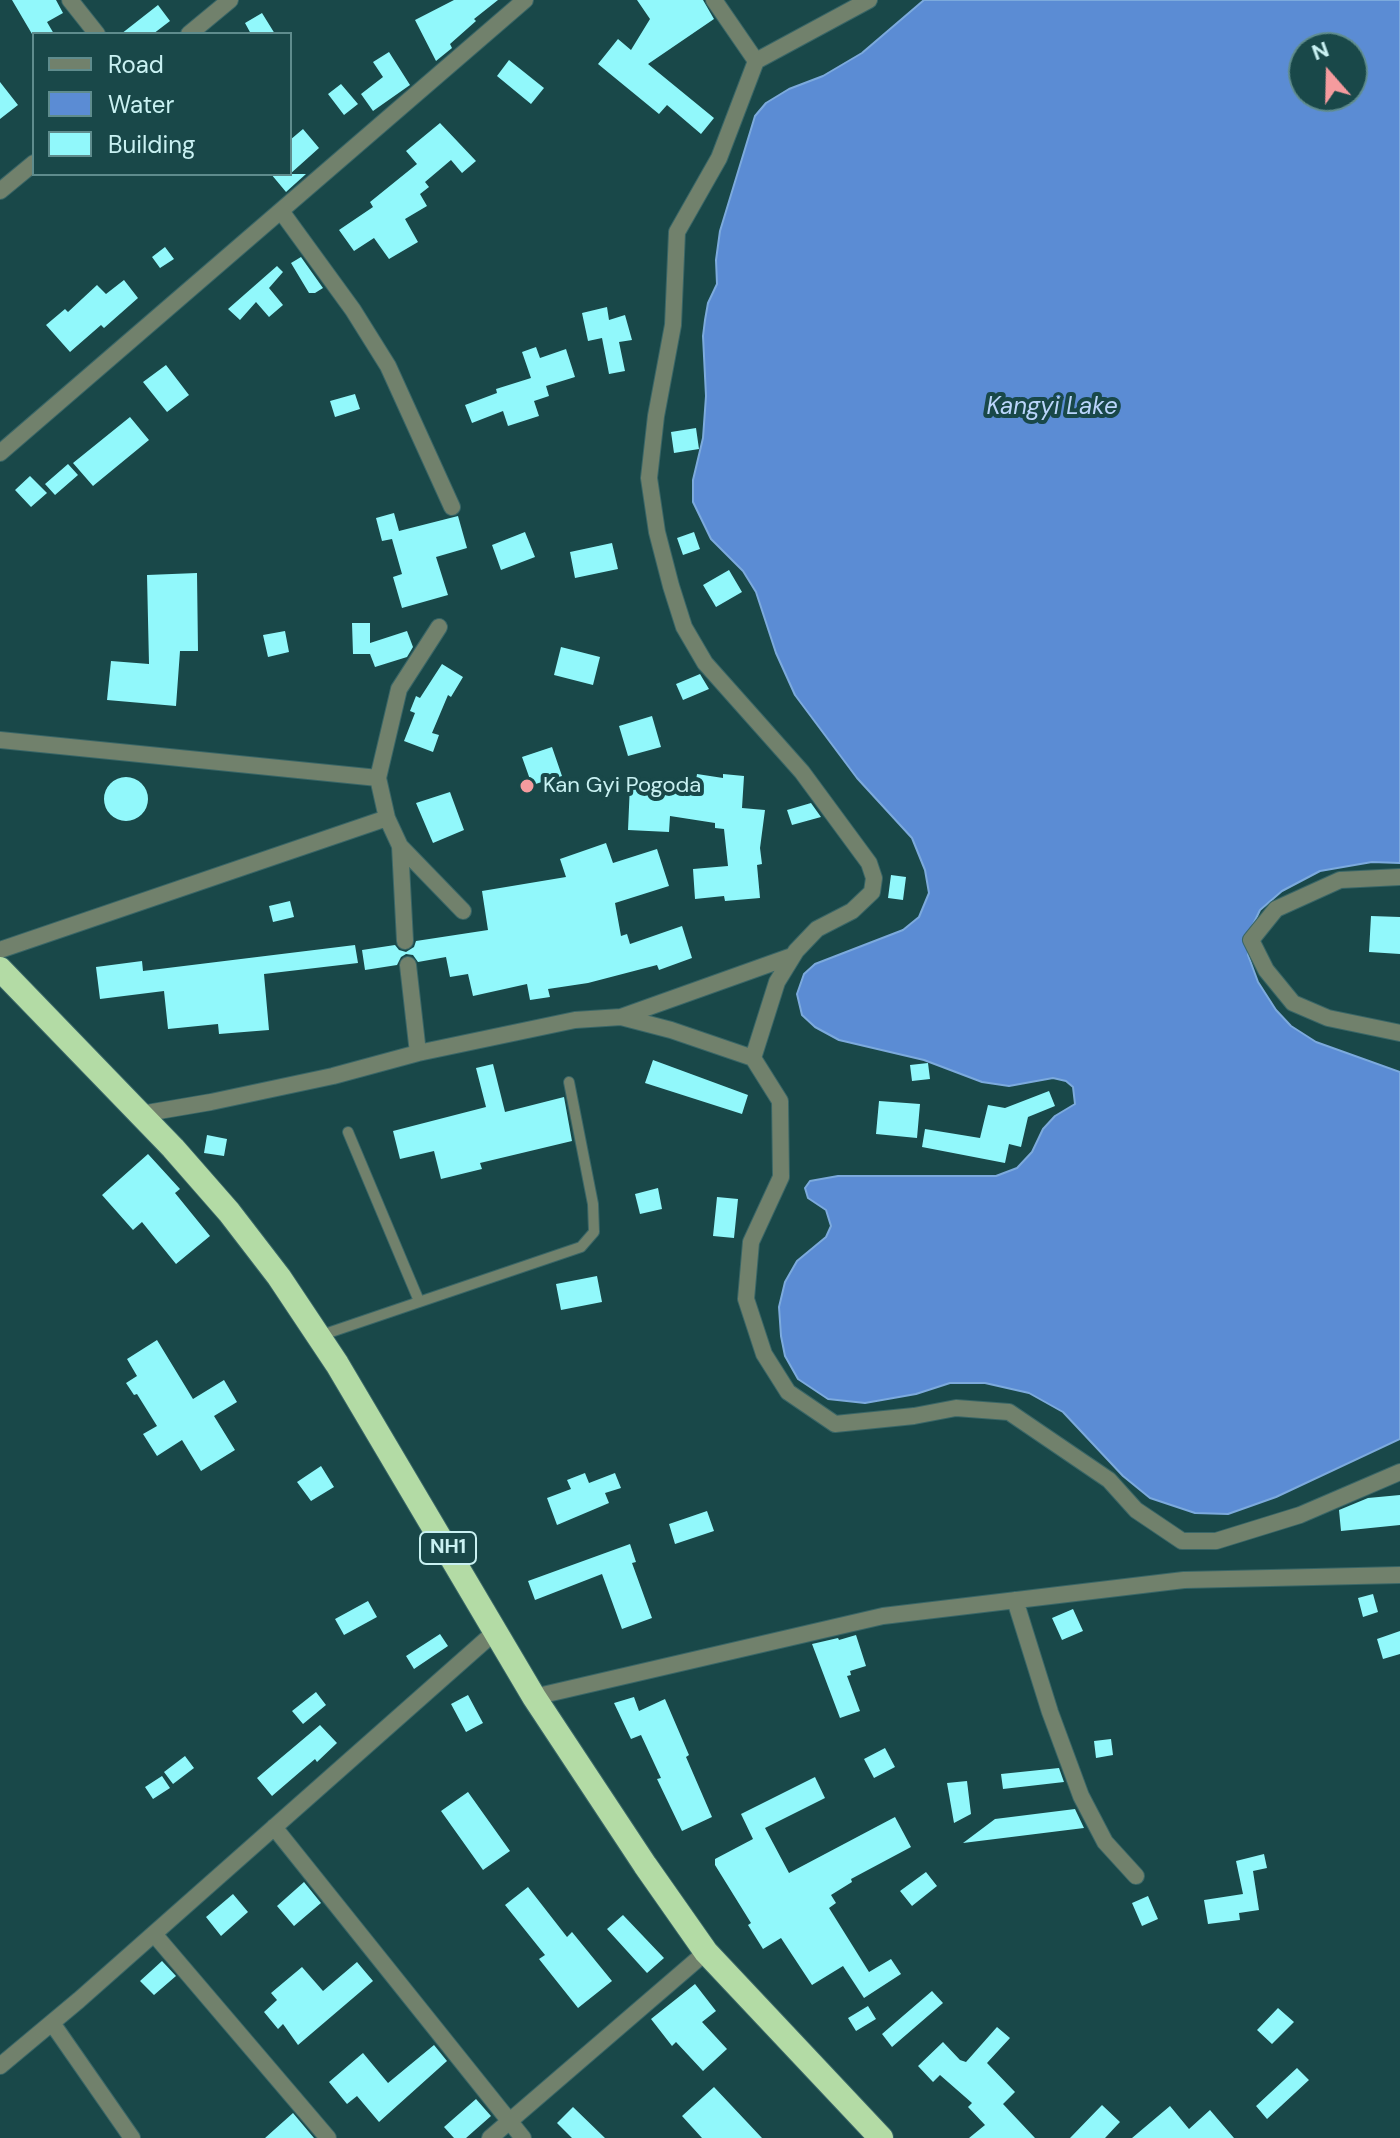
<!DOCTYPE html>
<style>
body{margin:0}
#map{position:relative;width:1400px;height:2138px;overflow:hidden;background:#194849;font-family:"DM Sans",sans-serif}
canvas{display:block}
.legend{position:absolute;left:32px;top:32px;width:260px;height:144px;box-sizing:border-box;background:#194849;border:2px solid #5f8c8d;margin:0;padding:10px 14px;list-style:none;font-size:24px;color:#c9f1f2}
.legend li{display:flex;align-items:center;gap:16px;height:40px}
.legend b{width:40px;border:2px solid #5f8c8d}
.north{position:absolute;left:1288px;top:32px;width:80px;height:80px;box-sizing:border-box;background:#194849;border:2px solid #5f8c8d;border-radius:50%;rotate:340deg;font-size:22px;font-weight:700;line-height:32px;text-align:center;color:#c9f1f2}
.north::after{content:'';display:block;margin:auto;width:28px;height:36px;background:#f59b9e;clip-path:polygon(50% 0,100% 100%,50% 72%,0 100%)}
</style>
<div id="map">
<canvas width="1400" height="2138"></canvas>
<ul class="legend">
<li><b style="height:10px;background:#71816c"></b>Road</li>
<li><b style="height:22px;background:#5b8cd4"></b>Water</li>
<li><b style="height:22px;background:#91f8fb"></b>Building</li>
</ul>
<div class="north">N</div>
</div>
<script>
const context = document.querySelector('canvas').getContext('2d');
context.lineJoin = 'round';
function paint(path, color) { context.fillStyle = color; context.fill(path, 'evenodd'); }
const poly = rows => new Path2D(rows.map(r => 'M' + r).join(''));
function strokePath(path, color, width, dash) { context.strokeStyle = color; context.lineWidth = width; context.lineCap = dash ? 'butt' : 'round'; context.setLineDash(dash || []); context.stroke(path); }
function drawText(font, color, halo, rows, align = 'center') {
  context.font = font + ' "DM Sans",sans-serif'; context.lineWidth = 8; context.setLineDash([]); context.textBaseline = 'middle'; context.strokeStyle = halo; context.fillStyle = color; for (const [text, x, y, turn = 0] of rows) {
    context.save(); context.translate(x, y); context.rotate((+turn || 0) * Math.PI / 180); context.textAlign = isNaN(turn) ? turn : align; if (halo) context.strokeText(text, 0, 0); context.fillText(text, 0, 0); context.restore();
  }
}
const water = poly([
 [924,0,1400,0,1400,863,1372,862,1320,871,1282,891,1260,910,1250,931,1248,955,1258,982,1276,1010,1291,1026,1316,1042,1400,1072,1400,1439,1276,1497,1228,1514,1195,1513,1150,1498,1123,1476,1063,1412,1029,1393,985,1383,950,1383,916,1394,865,1403,828,1399,798,1379,785,1356,781,1336,779,1307,785,1282,797,1261,826,1237,831,1226,826,1210,808,1198,805,1188,810,1181,838,1176,996,1176,1017,1168,1032,1152,1043,1129,1055,1116,1075,1104,1073,1087,1066,1081,1053,1078,1009,1086,982,1082,924,1060,839,1040,815,1027,802,1015,797,994,804,974,815,964,903,930,919,917,929,893,925,870,912,838,857,778,795,695,776,653,756,592,743,571,711,539,693,502,693,480,703,438,706,396,703,336,705,320,708,303,717,284,716,260,720,231,755,116,766,103,789,89,823,76,862,53,924,0],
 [1304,48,1352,48,1352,96,1304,96,1304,48]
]);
const building = poly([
 [12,0,56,0,63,13,47,22,54,34,32,34],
 [454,0,498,0,474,19,476,21,450,44,452,48,436,61,415,20],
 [637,0,703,0,714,19,648,64,714,118,701,134,667,105,659,114,598,64,618,39,631,50,650,19],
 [158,5,170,21,153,34,121,34],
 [262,13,275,34,251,34,245,23],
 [389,52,410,85,373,111,361,94,383,77,373,62],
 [509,60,544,88,531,104,497,76],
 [0,82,18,105,0,119],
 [341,84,358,104,344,115,328,94],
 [440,123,476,161,462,173,451,160,425,182,429,187,420,194,427,206,405,219,418,242,389,259,374,238,354,251,339,230,373,207,370,202,417,164,406,151],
 [303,129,319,148,290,174,290,140],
 [271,174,306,174,286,192],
 [165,247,174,259,160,268,152,257],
 [301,257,323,288,315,293,309,293,291,263],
 [277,266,283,272,269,288,283,305,269,317,256,302,240,320,228,309],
 [124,280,138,298,104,328,101,325,70,352,46,325,65,309,68,312,97,285,106,294],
 [607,307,609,320,625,315,632,340,619,342,625,371,609,374,602,338,588,341,582,313],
 [536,347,540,358,566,349,575,377,546,386,549,396,534,401,539,416,508,426,503,411,472,423,465,405,497,393,496,389,531,378,522,352],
 [166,365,189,395,167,412,143,382],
 [355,394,360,409,335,417,330,401],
 [130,417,149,440,93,486,73,463],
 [696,428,699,449,674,453,671,432],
 [68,464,78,475,55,495,45,484],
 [30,476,47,493,31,507,15,490],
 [394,513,399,531,458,516,467,548,436,557,448,595,402,608,393,577,402,574,392,539,382,541,376,518],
 [525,532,535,557,501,570,492,545],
 [694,532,700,549,683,555,677,538],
 [612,543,618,569,575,578,570,552],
 [729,570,742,592,716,607,703,585],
 [197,573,198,651,180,651,176,706,107,700,111,661,149,664,147,575],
 [352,623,370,623,370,643,407,631,413,647,407,657,375,667,370,654,353,654],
 [285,631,289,652,268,657,263,635],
 [561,647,600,657,593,685,554,675],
 [442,664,463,677,451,697,448,695,432,733,439,735,433,752,404,741,415,713,410,711,416,696,420,698],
 [700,674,709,689,683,700,676,684],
 [652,716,661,747,628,756,619,726],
 [552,747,562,776,532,785,522,757],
 [697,774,723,778,723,774,744,776,742,808,765,810,760,848,762,864,757,865,760,898,725,901,724,896,695,899,693,869,728,866,724,829,715,828,715,823,670,816,669,832,628,830,630,784,695,787],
 '104 799a22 22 0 1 1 44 0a22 22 0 1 1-44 0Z',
 [450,792,464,830,433,843,416,803],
 [811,803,821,817,792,825,787,810],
 [606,843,613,863,657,849,669,886,615,903,621,936,627,934,630,944,682,926,692,958,659,970,657,965,588,983,548,989,550,997,530,1000,527,984,473,996,468,974,450,977,446,957,418,962,413,955,406,954,401,957,397,965,365,970,362,950,395,945,399,950,406,952,414,947,416,941,488,930,482,891,566,877,560,859],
 [891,875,906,877,903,900,888,898],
 [290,901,294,917,273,922,269,906],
 [1371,916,1400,917,1400,954,1369,952],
 [355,945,358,963,264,974,269,1030,219,1034,218,1024,168,1029,164,991,100,999,96,967,142,961,143,971],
 [653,1060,748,1095,742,1114,645,1083],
 [928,1063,930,1079,912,1081,910,1065],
 [493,1064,505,1112,564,1097,572,1141,480,1163,482,1169,441,1179,434,1151,400,1159,393,1131,486,1107,476,1068],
 [1049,1091,1055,1106,1028,1117,1021,1147,1009,1144,1005,1163,922,1147,925,1129,980,1138,988,1105,1005,1108],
 [879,1101,920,1104,917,1138,876,1134],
 [207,1135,227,1139,224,1156,204,1153],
 [148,1154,180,1189,175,1193,210,1236,176,1264,142,1222,133,1230,102,1195],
 [658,1188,662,1209,640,1214,635,1194],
 [717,1197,738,1199,734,1238,713,1236],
 [597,1276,602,1302,561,1310,556,1284],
 [157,1340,193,1399,224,1380,237,1402,214,1416,235,1450,201,1471,182,1440,157,1456,143,1434,157,1426,137,1394,134,1395,126,1383,137,1376,127,1359],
 [321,1466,334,1487,311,1501,297,1482],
 [585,1473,589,1483,615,1473,621,1488,605,1493,609,1503,557,1525,547,1498,571,1489,567,1480],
 [1400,1495,1400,1525,1341,1531,1339,1510,1368,1498],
 [707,1511,714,1531,675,1544,669,1524],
 [630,1544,636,1562,632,1563,652,1618,622,1629,602,1574,535,1600,528,1581],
 [1373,1594,1378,1612,1363,1617,1358,1598],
 [368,1601,377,1617,344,1635,335,1619],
 [1073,1609,1083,1631,1062,1640,1052,1618],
 [1400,1631,1400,1654,1383,1659,1377,1639],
 [440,1634,448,1646,414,1669,406,1656],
 [856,1635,866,1666,850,1671,851,1675,847,1676,860,1711,840,1718,812,1644,838,1638,839,1640],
 [316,1692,326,1705,303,1724,292,1711],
 [468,1695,483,1723,466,1732,451,1704],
 [634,1697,639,1711,665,1699,689,1755,686,1757,712,1817,682,1831,657,1779,661,1778,641,1735,631,1739,614,1703],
 [320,1725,337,1743,317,1762,315,1759,272,1796,257,1778],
 [1111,1739,1113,1755,1096,1758,1094,1741],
 [885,1748,895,1767,874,1778,864,1759],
 [185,1756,194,1768,173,1784,164,1772],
 [1059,1768,1064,1782,1003,1789,1001,1774],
 [162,1776,170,1788,153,1799,145,1787],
 [815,1777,825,1798,765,1828,789,1873,895,1817,911,1847,851,1879,852,1882,831,1895,836,1903,829,1908,869,1972,891,1959,901,1974,864,1998,843,1966,812,1985,781,1938,763,1949,748,1925,751,1923,715,1865,715,1859,753,1839,741,1814],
 [967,1781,971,1814,954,1823,947,1783],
 [468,1792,510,1851,483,1870,441,1811],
 [1075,1809,1084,1828,963,1843,995,1819],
 [1264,1854,1267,1868,1253,1871,1259,1910,1239,1913,1240,1920,1208,1924,1204,1900,1243,1894,1236,1861],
 [926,1872,937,1886,912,1906,900,1891],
 [304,1882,321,1903,294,1926,277,1906],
 [528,1887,567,1937,572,1932,612,1981,578,2008,539,1959,545,1955,505,1905],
 [233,1894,248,1912,221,1936,206,1917],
 [1148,1896,1158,1919,1142,1926,1132,1903],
 [623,1915,664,1958,647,1973,607,1929],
 [162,1961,176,1976,154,1995,140,1981],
 [357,1962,373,1981,298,2045,283,2024,278,2029,264,2012,277,2000,271,1993,302,1967,323,1991],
 [695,1984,716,2011,702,2022,727,2049,703,2071,676,2042,672,2046,651,2019],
 [932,1991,943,2003,892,2047,882,2034],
 [868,2006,876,2019,856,2031,848,2018],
 [1278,2008,1294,2022,1272,2044,1257,2030],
 [997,2027,1010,2038,987,2063,1015,2092,1003,2104,1035,2138,969,2138,985,2125,968,2107,972,2103,940,2075,933,2082,918,2066,943,2042,960,2060,966,2062],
 [434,2045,447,2061,379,2122,357,2096,347,2104,329,2082,363,2053,388,2083],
 [1297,2068,1309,2080,1267,2119,1256,2106],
 [714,2087,762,2138,702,2138,682,2116],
 [476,2099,491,2116,466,2138,454,2138,444,2127],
 [1102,2105,1120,2122,1105,2138,1070,2138],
 [1170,2106,1189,2129,1210,2110,1234,2138,1132,2138],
 [573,2107,605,2138,572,2138,557,2123],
 [293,2113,314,2138,265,2138]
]);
const lane = poly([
 [348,1132,419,1301],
 [319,1336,581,1247,594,1232,593,1204,569,1082]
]);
const street = poly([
 [70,0,97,34],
 [714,0,756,61],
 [189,34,230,0],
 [0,191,34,163],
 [281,211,353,310,388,366,452,507],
 [0,453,525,0],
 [0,740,378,778,387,818,400,846,463,911],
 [378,778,399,689,439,627],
 [400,846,405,941],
 [1400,877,1340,880,1276,909,1251,940,1266,970,1293,1003,1328,1018,1400,1033],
 [0,950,387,818],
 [408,965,418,1053],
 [621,1017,792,956],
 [753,1058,777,982,796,951,817,929,852,911,872,892,874,878,869,863,802,772,705,663,684,627,671,586,657,532,649,478,656,416,673,325,677,232,719,158,756,61,869,0],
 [141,1114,211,1102,333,1076,418,1053,575,1020,621,1017,671,1030,753,1058,780,1101,781,1177,751,1242,746,1299,764,1354,788,1392,835,1424,914,1416,956,1408,1009,1412,1109,1480,1136,1510,1182,1541,1216,1541,1300,1515,1400,1472],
 [1015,1600,1050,1712,1081,1796,1105,1842,1136,1876],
 [534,1697,883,1616,1184,1580,1400,1575],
 [274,1827,523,2138],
 [154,1934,328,2138],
 [52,2023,132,2138],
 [0,2066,79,2000,497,1630],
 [490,2138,706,1952]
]);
const highway = poly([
 [0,969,173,1148,229,1212,279,1277,337,1364,534,1697,645,1865,706,1952,881,2138]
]);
const markers = [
 [527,786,8,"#f59b9e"]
];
const shields = [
 [448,1548,56]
];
const shieldNames = [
 ["NH1",448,1548]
];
const poiNames = [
 ["Kan Gyi Pogoda",543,786]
];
const waterNames = [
 ["Kangyi Lake",1052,408]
];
paint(water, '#5b8cd4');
strokePath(water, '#7caadd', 2);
paint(building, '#91f8fb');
strokePath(lane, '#396667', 12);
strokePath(street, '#396667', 18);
strokePath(highway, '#396667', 26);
strokePath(lane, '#71816c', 10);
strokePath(street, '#71816c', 16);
strokePath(highway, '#b3dba5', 24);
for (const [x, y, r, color] of markers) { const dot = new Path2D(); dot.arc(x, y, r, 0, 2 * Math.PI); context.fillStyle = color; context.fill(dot); strokePath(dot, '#194849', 3); }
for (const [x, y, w] of shields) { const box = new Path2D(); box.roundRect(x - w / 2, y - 16, w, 32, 6); context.fillStyle = '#194849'; context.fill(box); strokePath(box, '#c9f1f2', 2); }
drawText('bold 20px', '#c9f1f2', null, shieldNames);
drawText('22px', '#c9f1f2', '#194849', poiNames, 'left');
drawText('italic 24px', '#bad5fb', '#194849', waterNames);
</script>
